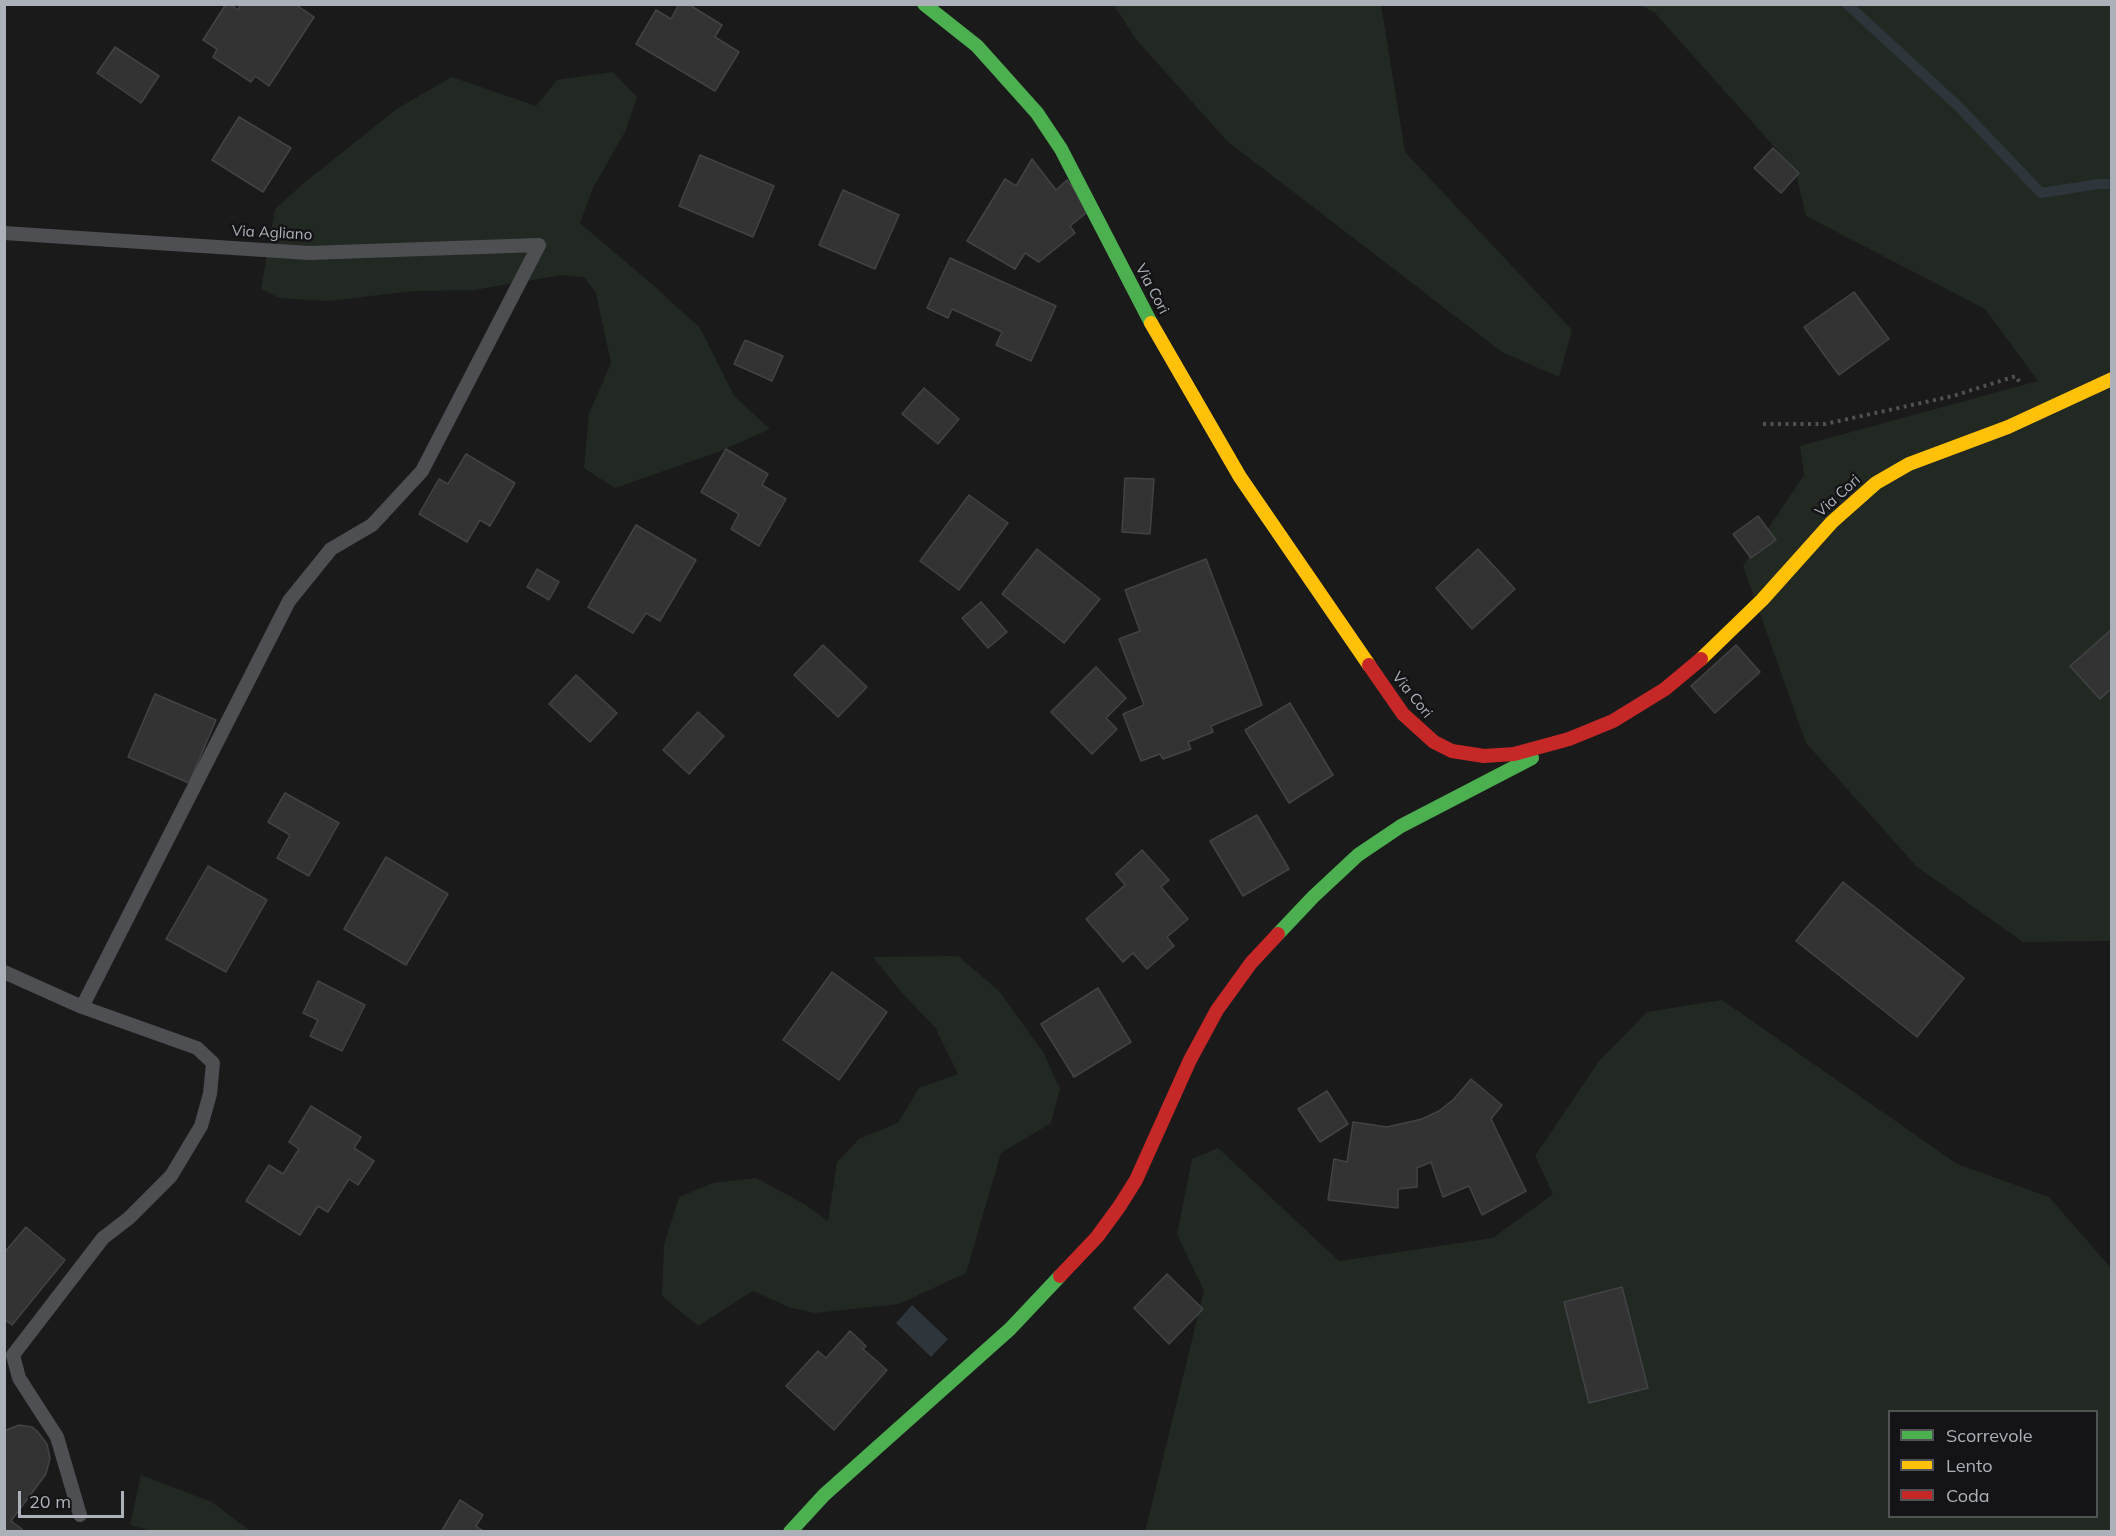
<!DOCTYPE html>
<style>
body{margin:0}
#map{position:relative;width:2116px;height:1536px;overflow:hidden;background:#1a1a1a;font-family:Mulish,sans-serif}
canvas{display:block}
.frame{position:absolute;inset:0;border:6px solid #acb1b9;pointer-events:none}
.legend{position:absolute;left:1888px;top:1410px;width:210px;height:108px;box-sizing:border-box;background:#141416;border:2px solid #515357;margin:0;padding:8px 10px;list-style:none;font-size:18px;color:#acb1b9}
.legend li{display:flex;align-items:center;gap:12px;height:30px}
.legend b{width:30px;border:2px solid #515357}
.scale{position:absolute;left:18px;top:1491px;width:106px;height:27px;box-sizing:border-box;border:3px solid #acb1b9;border-top:0;padding-left:8px;font-size:18px;line-height:21px;white-space:nowrap;color:#acb1b9;-webkit-text-stroke:4px #141416;paint-order:stroke}
</style>
<div id="map">
<canvas width="2116" height="1536"></canvas>
<div class="frame"></div>
<ul class="legend">
<li><b style="height:8px;background:#4caf50"></b>Scorrevole</li>
<li><b style="height:8px;background:#ffc107"></b>Lento</li>
<li><b style="height:8px;background:#c62828"></b>Coda</li>
</ul>
<div class="scale">20 m</div>
</div>
<script>
const context = document.querySelector('canvas').getContext('2d');
context.lineJoin = 'round';
function paint(path, color) { context.fillStyle = color; context.fill(path, 'evenodd'); }
const poly = rows => new Path2D(rows.map(r => 'M' + r).join(''));
function strokePath(path, color, width, dash) { context.strokeStyle = color; context.lineWidth = width; context.lineCap = dash ? 'butt' : 'round'; context.setLineDash(dash || []); context.stroke(path); }
function drawText(font, color, halo, rows, align = 'center') {
  context.font = font + ' Mulish,sans-serif'; context.lineWidth = 5; context.setLineDash([]); context.textBaseline = 'middle'; context.strokeStyle = halo; context.fillStyle = color; for (const [text, x, y, turn = 0] of rows) {
    context.save(); context.translate(x, y); context.rotate((+turn || 0) * Math.PI / 180); context.textAlign = isNaN(turn) ? turn : align; if (halo) context.strokeText(text, 0, 0); context.fillText(text, 0, 0); context.restore();
  }
}
const green = poly([
 [1114,5,1381,5,1405,152,1572,330,1559,377,1502,352,1227,141,1135,38],
 [1640,5,2111,5,2111,941,2023,942,1917,867,1806,743,1743,566,1804,475,1800,446,2038,381,1985,309,1806,216,1795,170,1655,13],
 [613,72,637,97,625,132,593,188,580,223,654,286,700,328,734,396,770,429,718,452,615,488,584,468,589,414,611,363,596,293,584,277,562,275,474,290,413,291,328,301,279,298,261,289,275,209,305,182,398,108,452,77,536,106,557,80],
 [958,956,999,991,1043,1052,1060,1089,1051,1123,1001,1153,966,1273,899,1304,815,1313,791,1308,753,1291,698,1326,662,1296,664,1245,679,1197,713,1183,756,1178,806,1205,828,1221,837,1162,859,1139,898,1123,919,1088,958,1074,935,1027,902,993,873,957],
 [1722,1000,1957,1164,2049,1197,2111,1268,2111,1531,1145,1532,1204,1291,1177,1234,1192,1159,1218,1148,1339,1261,1493,1238,1553,1194,1535,1156,1599,1061,1647,1012],
 [1890,1412,2096,1412,2096,1516,1890,1516],
 [141,1475,212,1502,250,1531,151,1531,130,1525]
]);
const water = poly([
 [912,1305,948,1339,931,1357,896,1323]
]);
const stream = poly([
 [1847,4,1958,106,2041,193,2099,184,2112,184]
]);
const building = poly([
 [226,4,230,4,238,10,241,4,295,4,314,17,269,86,255,76,251,82,213,57,217,49,203,40,226,4],
 [679,4,688,4,722,25,715,37,739,52,715,91,636,44,656,10,671,19,679,4],
 [115,47,159,76,141,103,97,73,115,47],
 [239,117,291,148,263,192,212,160,239,117],
 [1773,148,1799,173,1781,193,1754,168,1773,148],
 [700,155,774,186,753,237,679,206,700,155],
 [1032,159,1056,190,1067,180,1090,210,1070,226,1075,233,1039,262,1025,253,1015,269,967,241,1005,179,1016,186,1032,159],
 [843,190,899,215,875,269,819,245,843,190],
 [950,258,1056,306,1031,361,996,345,1002,332,952,309,948,318,927,308,950,258],
 [1854,292,1889,339,1839,375,1804,327,1854,292],
 [745,340,783,356,772,381,734,364,745,340],
 [924,388,959,419,938,444,902,414,924,388],
 [726,449,768,474,762,485,786,499,759,546,731,529,739,514,701,492,726,449],
 [466,454,515,483,490,526,480,520,467,542,419,514,439,479,448,484,466,454],
 [1125,478,1154,479,1150,534,1122,532,1125,478],
 [969,495,1008,523,959,590,920,561,969,495],
 [1758,516,1776,540,1751,558,1733,534,1758,516],
 [636,525,696,560,660,621,646,613,633,633,588,607,636,525],
 [1037,549,1100,599,1064,643,1002,594,1037,549],
 [1478,549,1515,589,1472,629,1436,588,1478,549],
 [1206,559,1262,705,1211,726,1213,732,1188,742,1191,749,1163,759,1160,754,1141,761,1123,714,1144,705,1119,639,1140,631,1125,590,1206,559],
 [537,569,559,582,549,600,527,587,537,569],
 [981,602,1007,632,988,648,962,618,981,602],
 [2112,629,2112,688,2100,699,2070,666,2112,629],
 [823,645,867,687,838,717,794,675,823,645],
 [1736,645,1760,672,1715,713,1691,686,1736,645],
 [1096,667,1126,698,1106,718,1117,729,1092,754,1051,712,1096,667],
 [576,675,617,713,590,742,549,704,576,675],
 [155,694,216,720,189,783,128,757,155,694],
 [1290,703,1333,775,1289,803,1245,730,1290,703],
 [698,712,724,736,689,774,663,750,698,712],
 [285,793,339,823,309,876,277,858,290,835,268,822,285,793],
 [1257,815,1289,869,1243,896,1210,841,1257,815],
 [1142,850,1169,880,1161,887,1188,919,1167,937,1174,946,1147,969,1133,953,1123,962,1086,919,1125,885,1116,874,1142,850],
 [386,857,448,894,406,965,344,929,386,857],
 [208,866,267,900,226,972,166,939,208,866],
 [1843,882,1964,978,1917,1037,1796,941,1843,882],
 [832,972,887,1012,839,1080,783,1040,832,972],
 [318,981,365,1005,342,1051,310,1036,318,1020,303,1013,318,981],
 [1098,988,1131,1042,1074,1077,1041,1024,1098,988],
 [1471,1079,1502,1105,1491,1119,1526,1191,1482,1215,1469,1186,1443,1197,1431,1162,1417,1168,1417,1187,1398,1189,1398,1208,1328,1200,1334,1159,1347,1162,1353,1122,1387,1127,1422,1119,1439,1111,1454,1099,1471,1079],
 [1327,1091,1348,1124,1320,1142,1298,1109,1327,1091],
 [311,1106,361,1137,354,1148,374,1161,358,1185,349,1179,328,1212,318,1206,300,1235,246,1201,269,1165,283,1174,299,1149,289,1142,311,1106],
 [26,1227,65,1260,12,1325,4,1319,4,1253,26,1227],
 [1167,1274,1203,1309,1169,1344,1134,1308,1167,1274],
 [1622,1287,1648,1388,1589,1403,1564,1302,1622,1287],
 [850,1331,866,1346,863,1349,887,1370,834,1430,786,1386,818,1351,826,1358,850,1331],
 [19,1425,32,1427,37,1431,47,1444,50,1458,46,1474,11,1521,22,1529,21,1532,4,1532,4,1431,19,1425],
 [460,1500,483,1515,476,1526,485,1532,441,1532,460,1500]
]);
const path = poly([
 [1763,424,1825,424,1953,396,2016,376,2020,383]
]);
const lane = poly([
 [4,233,309,253,539,245,422,471,372,525,331,549,289,601,82,1007],
 [4,972,82,1007,197,1048,213,1063,210,1094,201,1126,171,1176,129,1218,103,1238,13,1355,19,1378,57,1437,80,1515]
]);
const fast = poly([
 [924,4,977,46,1037,113,1061,149,1151,323],
 [1278,934,1313,897,1358,855,1401,826,1532,758],
 [790,1532,824,1495,1010,1329,1060,1276]
]);
const slow = poly([
 [1151,323,1240,477,1369,665],
 [1701,659,1762,600,1832,522,1876,483,1909,464,2008,427,2112,379]
]);
const jam = poly([
 [1369,665,1403,714,1434,742,1452,751,1484,756,1514,754,1569,739,1613,721,1665,689,1701,659],
 [1060,1276,1097,1237,1119,1207,1136,1180,1190,1060,1217,1010,1251,963,1278,934]
]);
const streetNames = [
 ["Via Agliano",272,233,3],
 ["Via Cori",1152,289,62],
 ["Via Cori",1838,496,-42],
 ["Via Cori",1412,695,51]
];
paint(green, '#222923');
paint(water, '#2e353b');
strokePath(stream, '#2e353b', 10);
paint(building, '#333334');
strokePath(building, '#424346', 1.5);
strokePath(path, '#505153', 4, [3, 4.5]);
strokePath(lane, '#4e4f52', 14);
strokePath(fast, '#4caf50', 14);
strokePath(slow, '#ffc107', 14);
strokePath(jam, '#c62828', 14);
drawText('15px', '#acb1b9', '#141416', streetNames);
</script>
